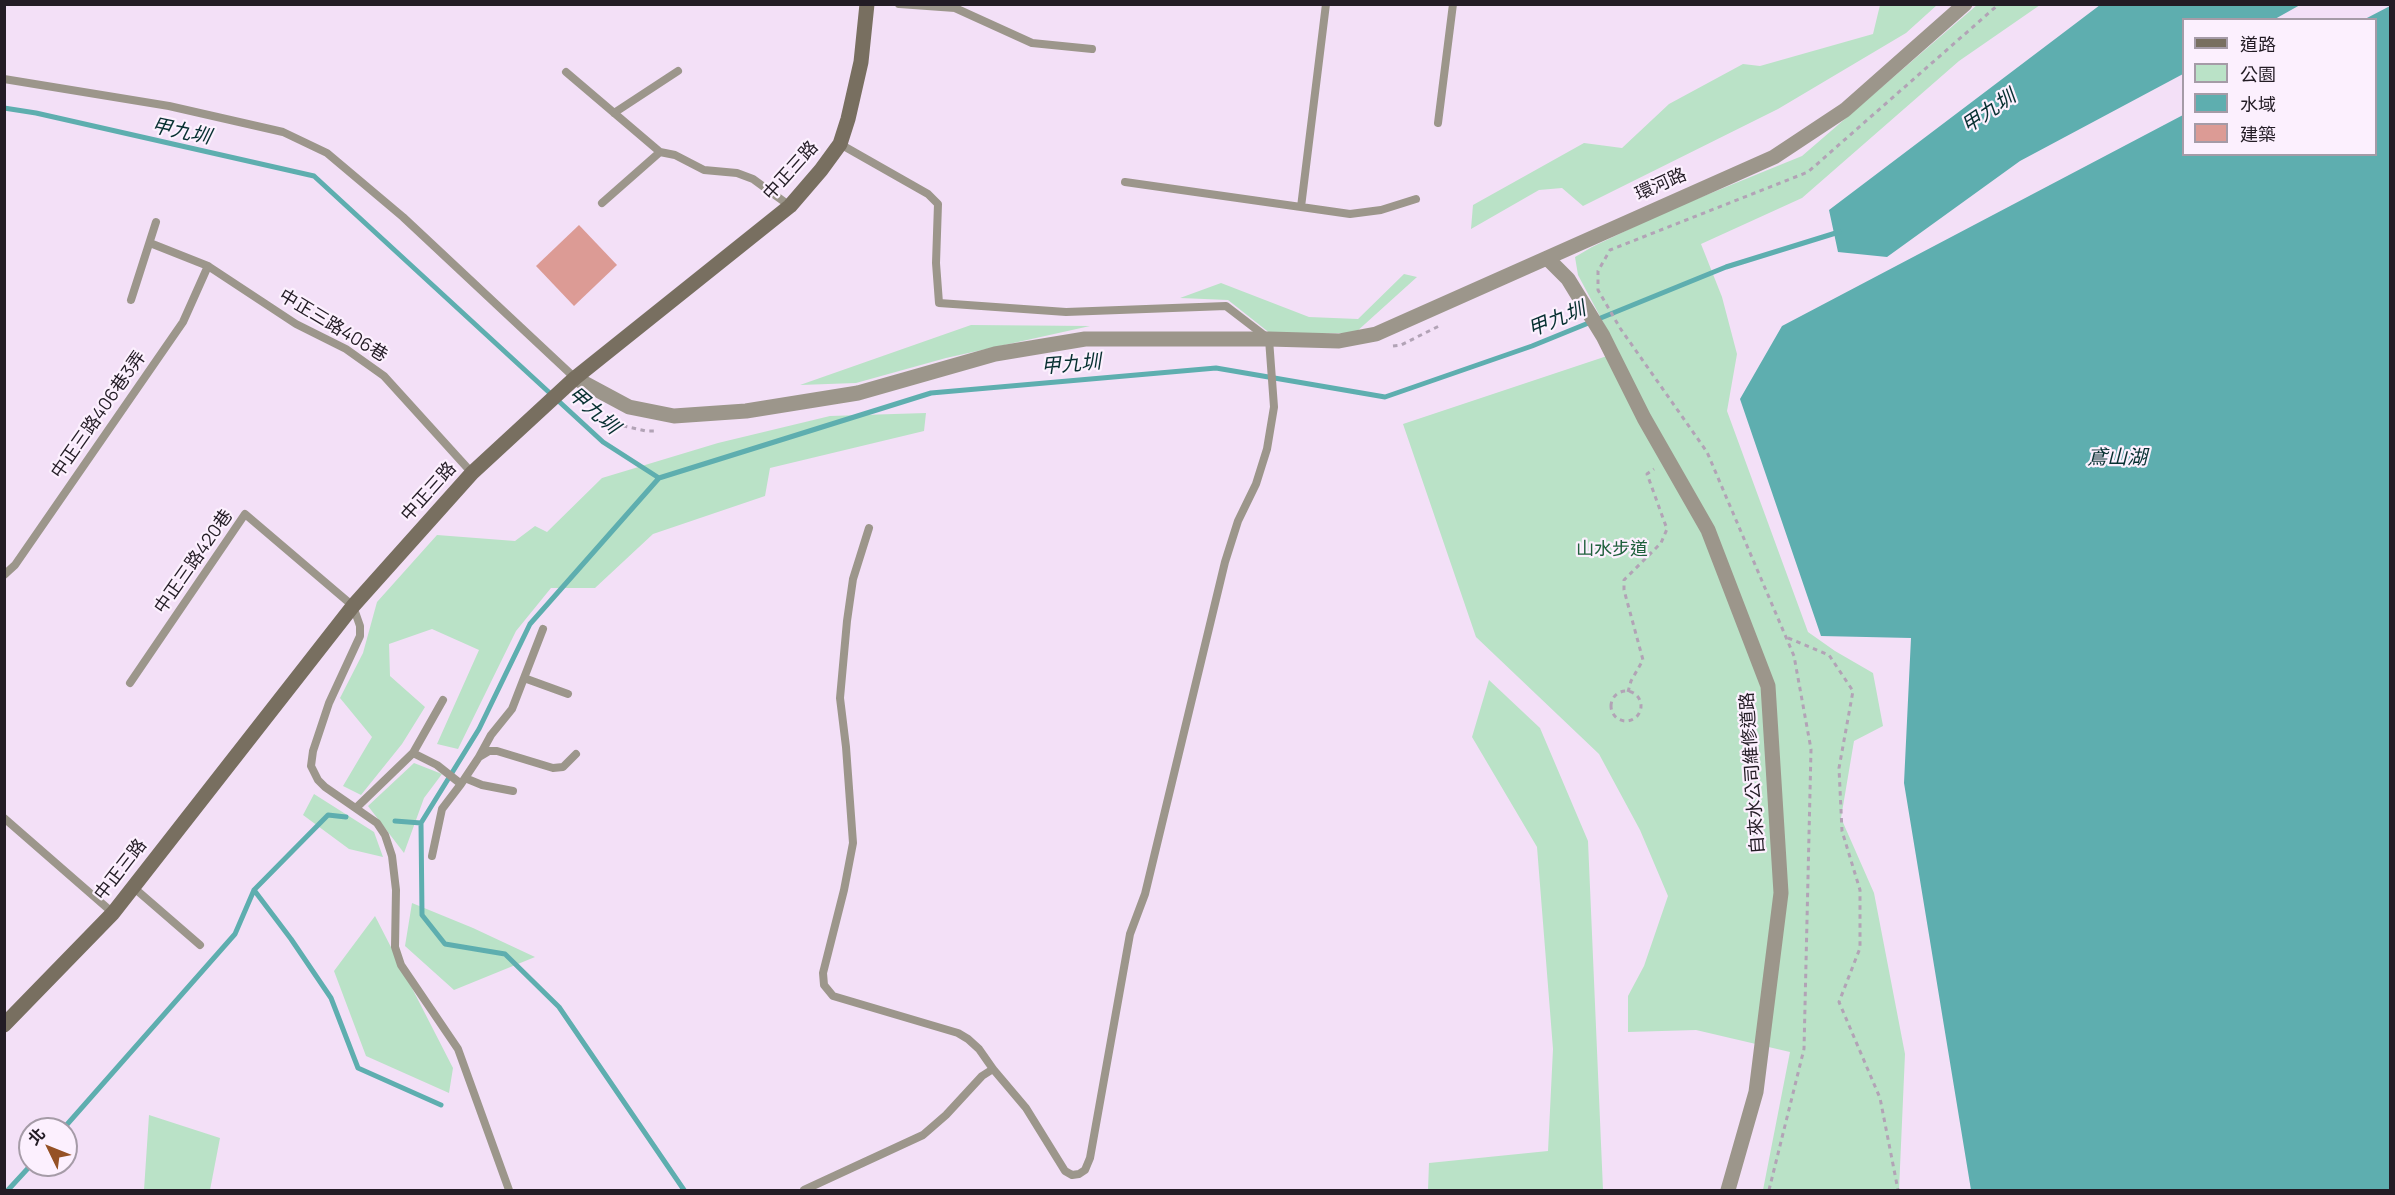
<!DOCTYPE html>
<meta charset="utf-8">
<style>
body{margin:0}
#map{position:relative;width:2395px;height:1195px;overflow:hidden;background:#f3e0f7;font-family:Manrope,"Noto Sans TC",sans-serif}
canvas{display:block}
.frame{position:absolute;inset:0;border:6px solid #231c25;pointer-events:none}
.legend{position:absolute;left:2182px;top:18px;width:195px;height:138px;box-sizing:border-box;background:#fcf0fe;border:2px solid #a59ba7;margin:0;padding:8px 10px;list-style:none;font-size:18px;color:#231c25}
.legend li{display:flex;align-items:center;gap:12px;height:30px}
.legend b{width:30px;border:2px solid #a59ba7}
.north{position:absolute;left:18px;top:1117px;width:60px;height:60px;box-sizing:border-box;background:#fcf0fe;border:2px solid #a59ba7;border-radius:50%;rotate:313deg;font-size:16px;font-weight:700;line-height:24px;text-align:center;color:#231c25}
.north::after{content:'';display:block;margin:auto;width:21px;height:27px;background:#955125;clip-path:polygon(50% 0,100% 100%,50% 72%,0 100%)}
</style>
<div id="map">
<canvas width="2395" height="1195"></canvas>
<div class="frame"></div>
<ul class="legend">
<li><b style="height:8px;background:#786f60"></b>道路</li>
<li><b style="height:16px;background:#bae2c7"></b>公園</li>
<li><b style="height:16px;background:#5eaeaf"></b>水域</li>
<li><b style="height:16px;background:#dc9b95"></b>建築</li>
</ul>
<div class="north">北</div>
</div>
<script>
const context = document.querySelector('canvas').getContext('2d');
context.lineJoin = 'round';
function paint(path, color) { context.fillStyle = color; context.fill(path, 'evenodd'); }
const poly = rows => new Path2D(rows.map(r => 'M' + r).join(''));
function strokePath(path, color, width, dash) { context.strokeStyle = color; context.lineWidth = width; context.lineCap = dash ? 'butt' : 'round'; context.setLineDash(dash || []); context.stroke(path); }
function drawText(font, color, halo, rows, align = 'center') {
  context.font = font + ' Manrope,"Noto Sans TC",sans-serif'; context.lineWidth = 4.5; context.setLineDash([]); context.textBaseline = 'middle'; context.strokeStyle = halo; context.fillStyle = color; for (const [text, x, y, turn = 0] of rows) {
    context.save(); context.translate(x, y); context.rotate((+turn || 0) * Math.PI / 180); context.textAlign = isNaN(turn) ? turn : align; if (halo) context.strokeText(text, 0, 0); context.fillText(text, 0, 0); context.restore();
  }
}
const green = poly([
 [1880,5,1937,5,1906,33,1778,109,1583,206,1562,188,1539,190,1471,229,1473,205,1584,143,1622,148,1669,104,1743,64,1760,66,1873,34],
 [1977,5,2040,5,1959,61,1802,198,1701,244,1722,297,1737,354,1727,411,1808,632,1835,651,1873,673,1883,726,1854,741,1841,818,1874,893,1905,1054,1899,1190,1763,1190,1790,1052,1696,1030,1628,1032,1628,996,1644,966,1668,896,1640,830,1599,754,1476,637,1403,424,1619,352,1578,275,1575,257,1592,247,1667,211,1802,156],
 [1404,274,1417,277,1355,333,1271,334,1228,300,1180,298,1221,283,1309,317,1358,319],
 [971,325,1090,326,946,358,856,383,800,385],
 [926,413,924,431,770,468,765,496,653,534,595,588,551,588,516,631,458,749,437,744,479,650,432,629,389,644,390,676,425,707,402,744,361,795,343,786,372,737,340,698,363,653,377,602,437,535,515,541,535,526,547,532,602,478,718,443,830,416],
 [1489,680,1540,728,1588,841,1603,1190,1428,1190,1429,1163,1548,1151,1553,1049,1537,847,1472,737],
 [414,763,442,774,424,798,404,853,368,806],
 [314,794,374,832,383,857,349,849,303,815],
 [412,903,473,928,535,957,454,990,405,946],
 [375,916,453,1068,449,1093,366,1056,334,971],
 [149,1115,220,1138,210,1190,144,1190]
]);
const water = poly([
 [2100,5,2300,5,2275,19,2184,20,2183,74,2020,161,1887,257,1838,252,1829,210],
 [2390,6,2390,1190,1971,1190,1904,783,1911,638,1821,636,1740,399,1782,326,2183,115,2184,154,2376,154,2376,20,2365,19]
]);
const stream = poly([
 [4,108,36,113,314,176,603,442,659,478,931,393,1216,368,1385,397,1532,346,1726,267,1839,232],
 [659,478,530,624,479,729,421,823,422,915,445,944,505,954,559,1007,684,1190],
 [395,821,421,823],
 [254,890,291,939,331,998,358,1068,441,1105],
 [63,1129,235,934,254,890,328,815,346,817],
 [8,1190,31,1165]
]);
const building = poly([
 [579,225,617,265,574,306,536,266]
]);
const path = poly([
 [1393,346,1401,345,1439,326],
 [608,416,620,425,646,431,657,431],
 [1788,638,1829,655,1853,691,1839,768,1842,831,1860,890,1860,948,1839,1002,1880,1098,1898,1190],
 '1611 706a15 15 0 1 1 30 0a15 15 0 1 1-30 0Z',
 [1628,692,1631,681,1643,660,1624,590,1624,580,1661,543,1667,529,1647,474,1654,469],
 [1769,1190,1804,1049,1811,749,1794,656,1707,452,1620,328,1598,290,1598,271,1610,250,1808,172,1999,4]
]);
const lane = poly([
 [899,4,955,8,1032,43,1092,49],
 [566,72,660,152],
 [4,79,169,106,283,132,327,153,403,217,575,378],
 [614,113,678,71],
 [1438,123,1453,4],
 [840,144,928,194,938,204,936,263,939,303,1066,312,1226,306,1269,339,1274,407,1267,449,1256,484,1238,521,1225,562,1145,894,1130,934,1090,1158,1085,1170,1079,1174,1072,1175,1065,1171,1026,1108,993,1069,979,1049,968,1039,958,1033,833,996,824,985,823,973,844,890,853,843,846,747,840,698,847,621,853,579,869,528],
 [1125,182,1301,207,1326,4],
 [602,203,660,152,675,155,704,170,737,173,753,179,790,206],
 [1301,207,1350,214,1381,210,1416,199],
 [150,243,208,266,296,324,346,349,384,376,472,473],
 [131,300,156,222],
 [4,575,15,565,183,322,208,266],
 [524,678,568,694],
 [130,683,245,514,353,606,360,626,360,636,329,703,313,751,311,766,318,780,325,787,377,823,385,835,392,856,396,890,395,947,401,965,458,1049,509,1190],
 [413,753,437,765,461,784,442,809,432,856],
 [479,757,491,735,512,709,543,629],
 [465,778,482,785,513,791],
 [461,784,479,757,489,751,497,751,553,768,563,767,576,754],
 [356,808,413,753,443,700],
 [4,818,113,913],
 [133,887,200,945],
 [804,1190,923,1135,946,1115,982,1076,993,1069]
]);
const street = poly([
 [1548,259,1568,279,1603,336,1644,418,1708,530,1768,686,1781,893,1756,1092,1728,1190],
 [575,378,629,407,674,416,746,411,858,393,995,354,1085,339,1269,339,1339,341,1376,334,1774,157,1845,110,1965,4]
]);
const secondary = poly([
 [4,1025,113,913,353,606,472,473,575,378,790,206,821,170,840,144,848,119,861,62,867,4]
]);
const streetNames = [
 ["中正三路",791,171,-48],
 ["環河路",1661,185,-24],
 ["中正三路406巷",333,326,31],
 ["中正三路406巷3弄",99,415,-55],
 ["中正三路",429,492,-48],
 ["中正三路420巷",194,562,-55],
 ["自來水公司維修道路",1753,773,-94],
 ["中正三路",121,870,-52]
];
const parkNames = [
 ["山水步道",1612,550]
];
const waterNames = [
 ["甲九圳",1989,112,-34],
 ["甲九圳",181,132,12],
 ["甲九圳",1557,320,-22],
 ["甲九圳",1071,365,-5],
 ["甲九圳",593,411,41],
 ["鳶山湖",2117,458]
];
paint(green, '#bae2c7');
paint(water, '#5eaeaf');
strokePath(stream, '#5eaeaf', 5);
paint(building, '#dc9b95');
strokePath(path, '#b2a3b6', 3, [4.5, 4.5]);
strokePath(lane, '#9c968b', 8);
strokePath(street, '#9c968b', 15);
strokePath(secondary, '#786f60', 15);
drawText('18px', '#231c25', '#fcf0fe', streetNames);
drawText('18px', '#20603d', '#fcf0fe', parkNames);
drawText('italic 20px', '#073031', '#fcf0fe', waterNames);
</script>
